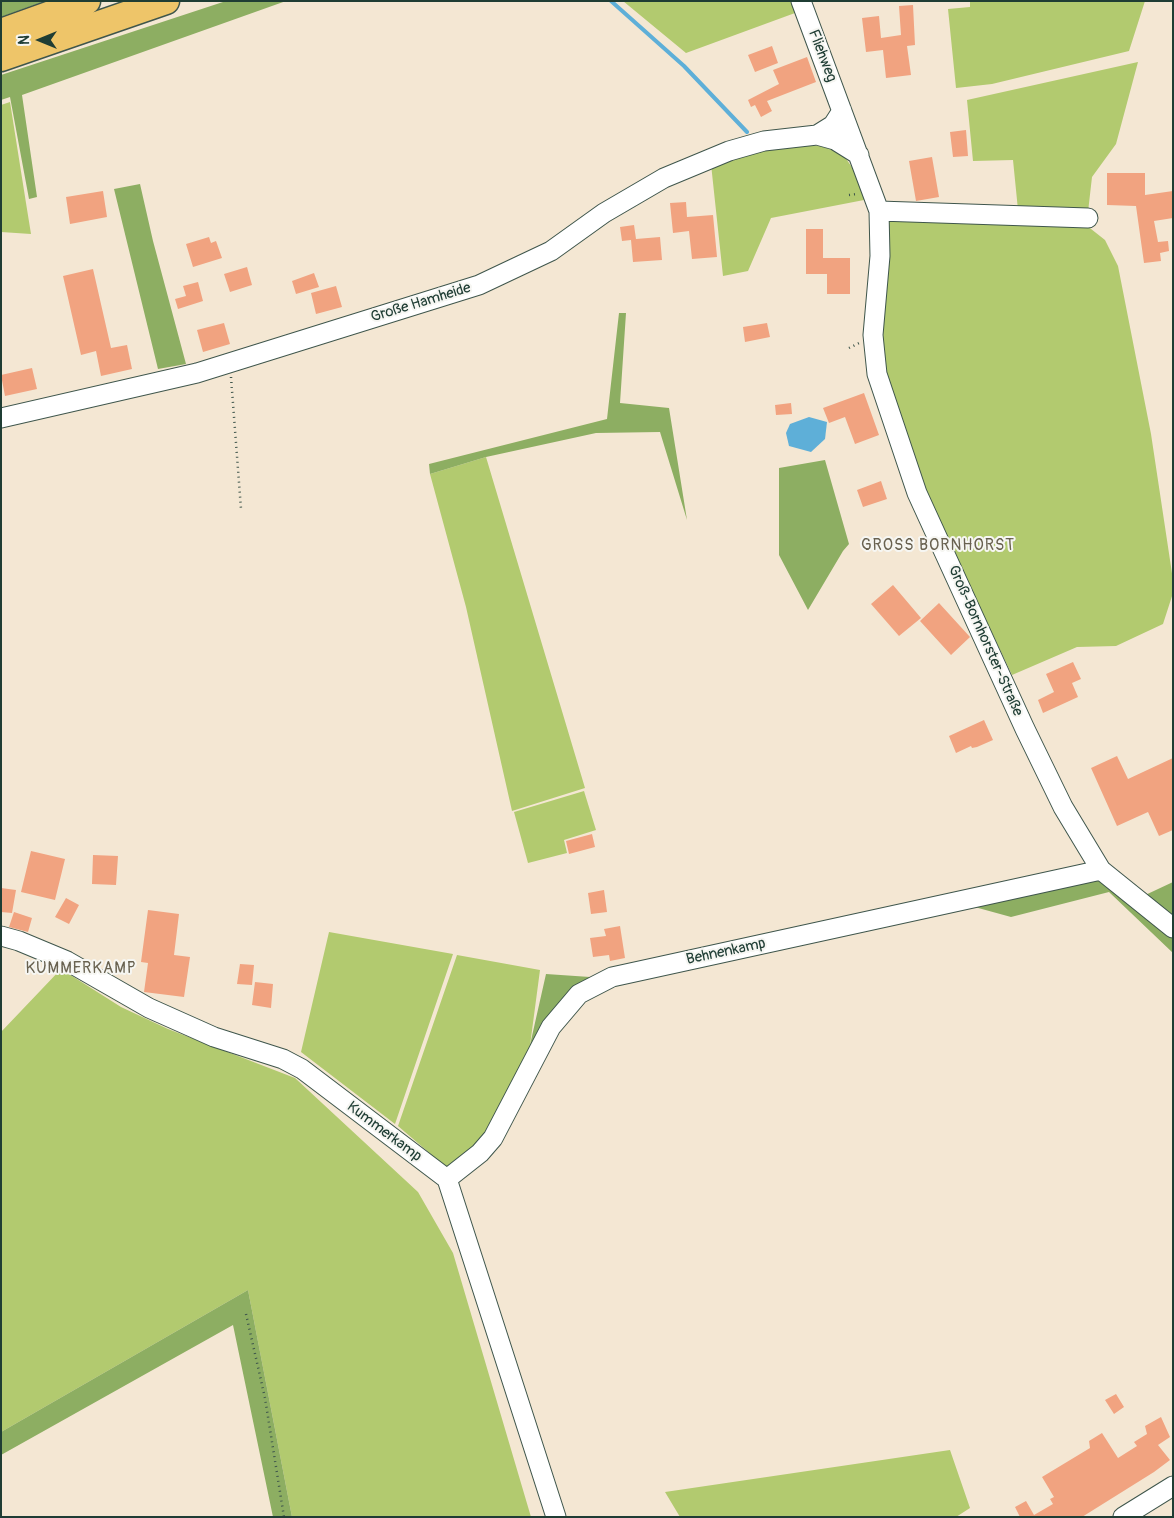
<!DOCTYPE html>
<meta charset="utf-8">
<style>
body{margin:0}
#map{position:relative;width:1174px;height:1518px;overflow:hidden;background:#f4e7d3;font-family:Pangolin,sans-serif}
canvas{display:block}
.frame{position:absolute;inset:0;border:2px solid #1f3d34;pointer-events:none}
.north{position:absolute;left:15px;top:15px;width:50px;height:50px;-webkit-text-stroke:4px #f6f6f2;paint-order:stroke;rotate:270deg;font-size:14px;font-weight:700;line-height:20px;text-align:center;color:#1f3d34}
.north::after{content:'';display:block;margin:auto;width:18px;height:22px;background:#1f3d34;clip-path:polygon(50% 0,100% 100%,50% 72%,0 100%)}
</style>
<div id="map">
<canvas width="1174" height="1518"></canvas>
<div class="frame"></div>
<div class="north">N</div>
</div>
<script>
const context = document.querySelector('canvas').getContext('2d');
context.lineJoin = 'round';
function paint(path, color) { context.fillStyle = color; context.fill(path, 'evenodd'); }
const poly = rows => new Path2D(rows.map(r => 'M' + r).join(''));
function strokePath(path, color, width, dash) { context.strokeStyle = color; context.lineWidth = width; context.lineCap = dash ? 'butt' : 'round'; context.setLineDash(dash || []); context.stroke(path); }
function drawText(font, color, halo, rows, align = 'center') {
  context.font = font + ' Pangolin,sans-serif'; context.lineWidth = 4; context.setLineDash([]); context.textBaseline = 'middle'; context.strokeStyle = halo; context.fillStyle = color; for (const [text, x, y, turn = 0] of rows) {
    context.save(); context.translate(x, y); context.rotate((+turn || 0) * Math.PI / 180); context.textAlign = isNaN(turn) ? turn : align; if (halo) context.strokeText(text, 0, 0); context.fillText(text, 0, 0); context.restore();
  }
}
const green = poly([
 [623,1,791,1,795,13,686,53],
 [970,1,1145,1,1129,51,992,84,956,88,948,9,970,7],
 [1138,62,1116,144,1092,177,1088,212,1018,210,1013,160,973,161,967,100],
 [10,102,26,203,31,234,1,232,1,105],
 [760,146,820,146,842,153,856,173,864,200,771,218,748,271,723,276,711,164],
 [888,216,1086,225,1105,240,1118,266,1151,434,1173,580,1173,593,1163,624,1116,646,1077,647,1012,675,920,481,882,365],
 [486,457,585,788,512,811,466,607,430,474],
 [584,791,596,830,564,840,567,853,528,863,514,812],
 [329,932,453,954,395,1124,301,1052],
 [457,955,540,970,529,1053,488,1134,447,1168,398,1126],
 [61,969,121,1007,168,1029,295,1078,418,1192,453,1253,531,1517,292,1517,248,1290,1,1432,1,1032],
 [950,1450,970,1508,956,1517,680,1517,665,1492]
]);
const forest = poly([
 [1,1,45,1,1,17],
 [226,1,286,1,22,95,37,197,29,199,10,97,1,100,1,75],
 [140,184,153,241,186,364,158,369,114,189],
 [619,313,626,313,620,403,669,408,687,520,660,432,596,433,486,457,430,474,429,464,607,419],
 [825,460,849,544,843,551,808,610,779,555,779,468],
 [1100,874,1173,932,1173,953,1109,892,1011,917,971,906],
 [1173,882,1173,923,1141,897],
 [546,974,590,977,593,981,536,1050,530,1045],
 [248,1290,292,1517,273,1517,233,1325,1,1455,1,1432]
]);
const water = poly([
 [809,417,827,422,825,439,811,452,789,446,786,433,790,424]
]);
const stream = poly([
 [611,1,684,66,747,132]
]);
const building = poly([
 [913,5,915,45,907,46,911,75,886,78,883,50,866,52,862,18,879,16,881,38,901,35,899,6],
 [772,46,778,63,755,72,748,55],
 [807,57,816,82,767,101,772,111,761,117,755,105,751,107,748,100,779,84,773,70],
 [966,130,968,156,953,157,950,132],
 [932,157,939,197,916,201,909,161],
 [1107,173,1145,173,1145,195,1173,191,1173,218,1154,221,1158,242,1168,241,1169,251,1160,253,1161,261,1144,263,1136,206,1107,205],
 [103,191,107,217,70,224,66,197],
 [686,202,687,217,713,215,717,257,692,259,689,231,673,233,670,203],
 [634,225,636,239,660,237,662,260,633,262,631,240,622,241,620,227],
 [806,229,823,229,823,258,850,258,850,294,827,294,827,274,806,274],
 [209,237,211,243,216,241,222,258,193,267,186,244],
 [247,267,252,285,230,292,224,274],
 [93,269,111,348,127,345,132,369,101,376,96,351,81,355,63,276],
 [314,273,319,287,296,294,292,281],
 [198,282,203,301,178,309,175,299,186,296,183,286],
 [336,286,342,307,316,314,311,293],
 [224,323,230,344,203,352,197,330],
 [767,323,770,337,745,342,743,327],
 [32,368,37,389,5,396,1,375],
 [864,393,879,435,855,444,845,417,829,423,823,408],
 [791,403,792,414,776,415,775,405],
 [881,481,887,499,863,507,857,490],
 [893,585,921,618,899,636,871,604],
 [939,603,970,637,951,655,920,621],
 [1073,662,1081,679,1072,683,1078,697,1043,713,1038,700,1054,692,1046,674],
 [984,720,993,740,977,747,972,748,971,746,956,753,949,736],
 [1117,756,1128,779,1173,758,1173,830,1159,836,1148,812,1117,826,1091,768],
 [592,834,595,847,569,854,566,841],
 [31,851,65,859,55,900,21,892],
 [93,855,118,856,116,885,92,884],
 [1,888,16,890,12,913,1,912],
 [604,890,607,912,591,914,588,893],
 [66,898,79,905,69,924,55,917],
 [148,910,179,914,174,955,190,957,184,997,144,992,148,963,141,962],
 [14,912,32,918,28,932,9,927],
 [620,926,625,958,610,961,609,955,593,957,590,938,606,936,604,929],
 [240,964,254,965,252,985,237,984],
 [255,982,273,984,271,1008,252,1005],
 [1116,1394,1124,1407,1114,1414,1105,1400],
 [1161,1417,1170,1437,1158,1445,1170,1460,1154,1472,1082,1517,1020,1517,1015,1507,1026,1501,1034,1515,1053,1504,1050,1499,1054,1497,1042,1477,1090,1448,1089,1441,1102,1433,1118,1458,1137,1446,1134,1442,1147,1434,1145,1426]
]);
const path = poly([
 [849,195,857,194],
 [849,348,859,343],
 [231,377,241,509],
 [246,1314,265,1398,284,1517]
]);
const minor = poly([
 [801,1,879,211,880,256,873,335,877,374,917,493,1025,729,1063,807,1101,870,1173,928],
 [817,135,835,140,859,155],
 [879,211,1088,218],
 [1,418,197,373,479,285,551,251,604,213,664,178,729,151,764,141,817,135,833,125,842,111],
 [1,936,19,941,67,961,149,1008,214,1037,283,1059,302,1069,447,1179,556,1517],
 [447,1179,480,1153,493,1138,551,1027,579,994,612,977,1101,870],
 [1123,1517,1173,1486]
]);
const highway = poly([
 [1,32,87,1],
 [1,58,166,1]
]);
const streetNames = [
 ["Fliehweg",822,56,69],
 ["Große Hamheide",421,303,-17],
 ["Groß-Bornhorster-Straße",985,641,66],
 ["Behnenkamp",726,952,-12],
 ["Kummerkamp",384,1132,37]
];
const neighbourhoodNames = [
 ["GROSS BORNHORST",938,546],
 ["KUMMERKAMP",81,969]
];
paint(green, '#b2ca6f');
paint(forest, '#8dae62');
paint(water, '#5eafd8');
strokePath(stream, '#5eafd8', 4);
paint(building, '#f1a380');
strokePath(minor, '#3f564c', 21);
strokePath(highway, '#3f564c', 29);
strokePath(path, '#3f564c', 2.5, [1, 4]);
strokePath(minor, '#fff', 19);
strokePath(highway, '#eec569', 26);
drawText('15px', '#1f3d34', '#f6f6f2', streetNames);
context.letterSpacing = '1px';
drawText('16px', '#68614f', '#f6f6f2', neighbourhoodNames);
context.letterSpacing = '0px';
</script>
